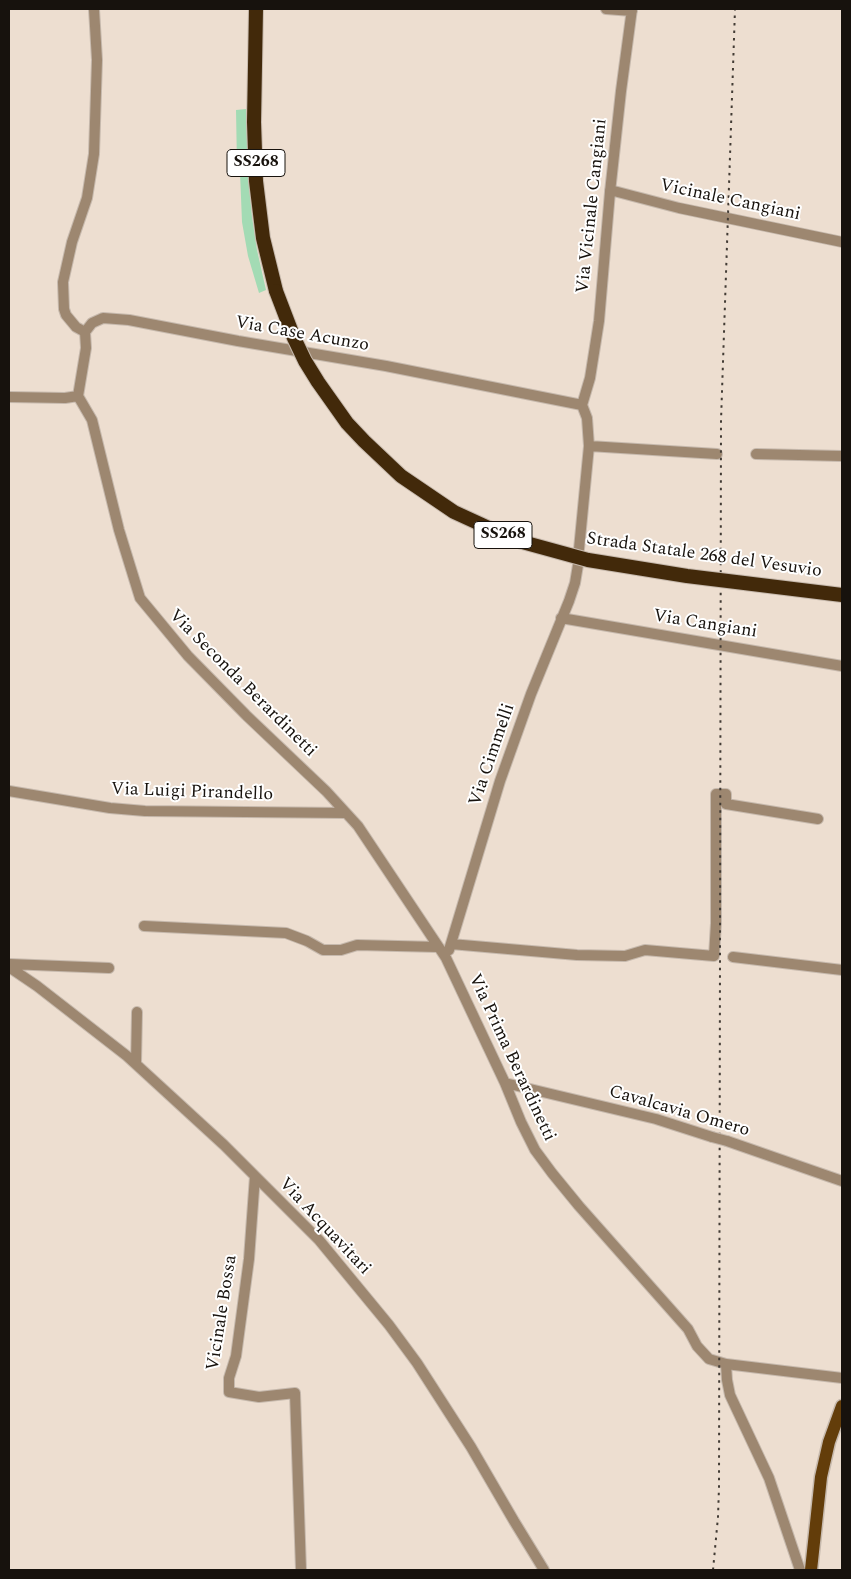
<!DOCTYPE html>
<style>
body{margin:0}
#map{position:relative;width:851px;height:1579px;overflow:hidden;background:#edded0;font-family:Spectral,serif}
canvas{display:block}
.frame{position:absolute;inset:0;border:10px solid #17120d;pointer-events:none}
</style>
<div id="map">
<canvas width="851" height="1579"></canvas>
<div class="frame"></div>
</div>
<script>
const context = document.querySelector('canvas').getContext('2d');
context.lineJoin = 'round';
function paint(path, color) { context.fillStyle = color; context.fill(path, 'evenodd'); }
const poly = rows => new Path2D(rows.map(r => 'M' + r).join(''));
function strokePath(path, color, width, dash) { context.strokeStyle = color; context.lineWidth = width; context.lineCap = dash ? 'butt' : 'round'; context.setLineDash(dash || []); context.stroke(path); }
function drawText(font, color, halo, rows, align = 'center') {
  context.font = font + ' Spectral,serif'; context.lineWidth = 4; context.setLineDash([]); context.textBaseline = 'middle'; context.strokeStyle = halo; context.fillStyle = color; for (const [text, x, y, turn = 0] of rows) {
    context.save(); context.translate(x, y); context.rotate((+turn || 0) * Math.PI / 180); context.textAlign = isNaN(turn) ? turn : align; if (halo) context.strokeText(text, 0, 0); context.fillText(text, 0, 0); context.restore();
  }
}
const green = poly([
 [246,109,248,176,252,217,257,250,266,290,259,293,248,256,242,222,240,172,245,173,245,167,237,166,236,110]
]);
const minor = poly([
 [606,9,632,11],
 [610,190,679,208,842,242],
 [85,332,76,327,66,315,64,309,63,282,72,242,87,198,94,154,97,60,94,9],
 [78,396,92,420,119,530,140,598,188,656,246,715,326,791,358,826,446,958,505,1083,521,1122,535,1150,552,1173,579,1206,688,1329,697,1346,709,1359,726,1364,842,1378],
 [78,396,86,348,85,332,92,323,103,318,129,320,238,341,386,366,582,405],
 [9,397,65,398,78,396],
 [582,405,590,378,599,321,610,192,621,91,632,9],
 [589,446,717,454],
 [756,454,842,456],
 [579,549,589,446,587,418,582,405],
 [561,618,842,666],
 [9,791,110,808,145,811,346,813],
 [144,926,286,933,307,941,323,950,341,950,357,945,438,947],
 [451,944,577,955,625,956,645,950,714,956,716,923,716,794,726,794,726,804,818,819],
 [449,950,500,781,531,694,569,601,575,583,578,565],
 [733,957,842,970],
 [9,964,109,968],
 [9,967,37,986,127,1056,224,1145,319,1240,389,1325,417,1363,471,1447,514,1521,544,1570],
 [136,1064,137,1012],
 [505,1083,656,1119,712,1137],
 [727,1141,842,1181],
 [255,1176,249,1259,236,1356,229,1378,229,1392,259,1397,295,1393,301,1570],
 [726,1364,727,1380,730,1395,769,1478,800,1570]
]);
const major = poly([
 [811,1570,821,1477,829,1442,842,1406]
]);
const highway = poly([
 [256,9,254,122,256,181,263,238,276,291]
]);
const rail = poly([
 [713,1570,718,1517,719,1487,721,421,735,9]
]);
const minorBridge = poly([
 [712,1137,727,1141]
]);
const highwayBridge = poly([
 [276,291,294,338,305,361,318,382,347,423,364,441,401,476,454,512,515,540,588,560,687,576,842,595]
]);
const shields = [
 [256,163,58],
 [503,535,58]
];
const shieldNames = [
 ["SS268",256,163],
 ["SS268",503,535]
];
const streetNames = [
 ["Vicinale Cangiani",730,201,12],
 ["Via Vicinale Cangiani",593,206,-84],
 ["Via Case Acunzo",302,335,10],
 ["Strada Statale 268 del Vesuvio",704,556,8],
 ["Via Cangiani",705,625,9],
 ["Via Seconda Berardinetti",242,684,45],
 ["Via Cimmelli",493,755,-71],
 ["Via Luigi Pirandello",192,793,2],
 ["Via Prima Berardinetti",511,1058,65],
 ["Cavalcavia Omero",679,1112,16],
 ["Via Acquavitari",324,1227,47],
 ["Vicinale Bossa",223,1313,-81]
];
paint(green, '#a3dbb4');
strokePath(minor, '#c6b9ad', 12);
strokePath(major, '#c6b9ad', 15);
strokePath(highway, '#c6b9ad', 16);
strokePath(minor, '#9d8770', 10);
strokePath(major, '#633d0a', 12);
strokePath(highway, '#42290a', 14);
strokePath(rail, '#423b34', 2, [2.5, 5]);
strokePath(minorBridge, '#c6b9ad', 12, []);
strokePath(highwayBridge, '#c6b9ad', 16, []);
strokePath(minorBridge, '#9d8770', 10);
strokePath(highwayBridge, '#42290a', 14);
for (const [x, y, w] of shields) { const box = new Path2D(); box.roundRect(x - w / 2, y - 13.5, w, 27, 4); context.fillStyle = '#fff'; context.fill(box); strokePath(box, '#17120d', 1); }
drawText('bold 16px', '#17120d', null, shieldNames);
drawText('18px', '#17120d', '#fff', streetNames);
</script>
